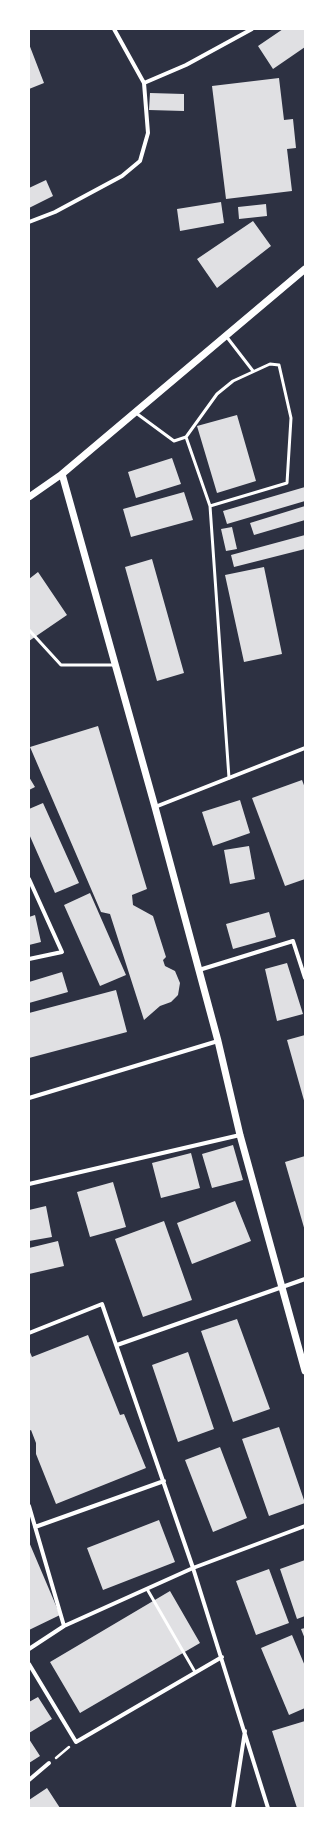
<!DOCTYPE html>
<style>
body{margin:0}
#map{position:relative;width:334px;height:1837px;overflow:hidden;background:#2d3142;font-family:Ubuntu,sans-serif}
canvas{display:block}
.frame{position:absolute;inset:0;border:30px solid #fff;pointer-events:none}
</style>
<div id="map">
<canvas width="334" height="1837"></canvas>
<div class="frame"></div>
</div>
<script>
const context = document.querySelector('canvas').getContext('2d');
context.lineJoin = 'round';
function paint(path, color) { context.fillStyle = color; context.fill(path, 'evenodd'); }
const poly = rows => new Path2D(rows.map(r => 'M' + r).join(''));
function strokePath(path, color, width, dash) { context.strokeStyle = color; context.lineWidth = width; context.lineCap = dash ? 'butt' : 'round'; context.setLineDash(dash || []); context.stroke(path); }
const building = poly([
 [283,29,305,29,305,47,273,69,258,46],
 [29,44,44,83,29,89],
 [279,78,284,120,293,119,296,148,287,149,292,191,226,199,212,86],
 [150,93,184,94,184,111,149,110],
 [46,180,53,196,29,208,29,188],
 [221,202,224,223,180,231,177,209],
 [266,204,267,216,239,219,238,207],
 [253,221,271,246,217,288,197,259],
 [237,415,256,481,217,493,197,426],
 [172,458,181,484,136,498,128,472],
 [305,487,305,501,227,524,223,511],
 [184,492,193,520,131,537,123,509],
 [305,506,305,520,254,535,250,523],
 [232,527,237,549,226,551,221,529],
 [305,535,305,549,234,567,231,555],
 [152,559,184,673,157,681,125,567],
 [264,567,282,654,244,662,225,575],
 [38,572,67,615,29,641,29,579],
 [98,726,147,889,132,895,133,905,153,916,166,957,163,960,165,966,175,971,180,983,178,995,171,1002,160,1006,144,1020,110,914,101,912,30,747],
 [29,777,35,787,29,790],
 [302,780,305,788,305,879,285,886,252,798],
 [240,800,250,833,213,846,202,812],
 [43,803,79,883,55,893,29,834,29,809],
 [249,846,255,879,230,884,224,850],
 [90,893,126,975,100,986,64,905],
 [269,912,276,937,233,949,226,924],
 [35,915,41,942,29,945,29,917],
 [287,963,303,1014,277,1021,265,969],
 [62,972,68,992,29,1003,29,982],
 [116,990,127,1032,29,1058,29,1013],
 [305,1035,305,1104,287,1040],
 [233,1145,243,1180,212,1188,202,1154],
 [191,1153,200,1188,161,1198,152,1163],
 [305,1156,305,1231,285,1162],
 [113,1182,126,1227,90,1237,77,1192],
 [235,1201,251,1241,192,1264,177,1223],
 [46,1206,52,1237,29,1241,29,1210],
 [164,1221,192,1300,143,1317,115,1239],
 [58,1241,64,1266,29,1274,29,1248],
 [237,1319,270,1409,233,1422,201,1331],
 [88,1335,120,1415,124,1414,146,1468,56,1504,36,1454,36,1443,31,1430,29,1431,29,1350,32,1357],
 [188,1352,214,1429,178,1442,152,1365],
 [279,1427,305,1503,269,1516,242,1439],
 [220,1447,247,1518,213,1532,185,1460],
 [159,1520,175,1562,103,1590,87,1548],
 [29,1542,60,1615,29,1630],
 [305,1560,305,1616,297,1619,280,1569],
 [269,1569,289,1623,256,1635,236,1581],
 [170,1591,200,1643,80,1713,50,1662],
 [305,1628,305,1639,301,1629],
 [292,1635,305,1666,305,1708,289,1715,261,1648],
 [38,1697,52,1719,29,1733,29,1702],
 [305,1721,305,1808,297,1808,272,1731],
 [29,1739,40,1756,29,1763],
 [47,1788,60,1808,29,1808,29,1800]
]);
const path = poly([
 [56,1758,69,1747]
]);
const service = poly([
 [226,336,253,371],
 [136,413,174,441,186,437,217,394,233,381,270,364,279,365,291,418,287,483,210,506,229,778],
 [186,437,210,506],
 [29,630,61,665,115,665],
 [147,1589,195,1672]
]);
const minor = poly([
 [144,83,186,65,252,29],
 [29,222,55,212,122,176,140,161,148,133,144,83,114,29],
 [155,807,305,748],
 [29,879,62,952,29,959],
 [199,970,293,941,305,978],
 [29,1098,218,1041],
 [29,1184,240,1135],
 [29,1333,102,1304,193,1568,268,1808],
 [117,1345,305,1279],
 [29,1506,64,1626],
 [35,1527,164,1481],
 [29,1649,64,1626,193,1568,305,1526],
 [29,1664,76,1742,222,1657],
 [29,1780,49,1763],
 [233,1808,245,1731]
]);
const tertiary = poly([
 [62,474,155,807,218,1041,240,1135,305,1371],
 [29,497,62,474,305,269]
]);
paint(building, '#e0e0e3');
strokePath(path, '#fff', 2.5);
strokePath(service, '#fff', 3);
strokePath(minor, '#fff', 4);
strokePath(tertiary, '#fff', 7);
</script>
